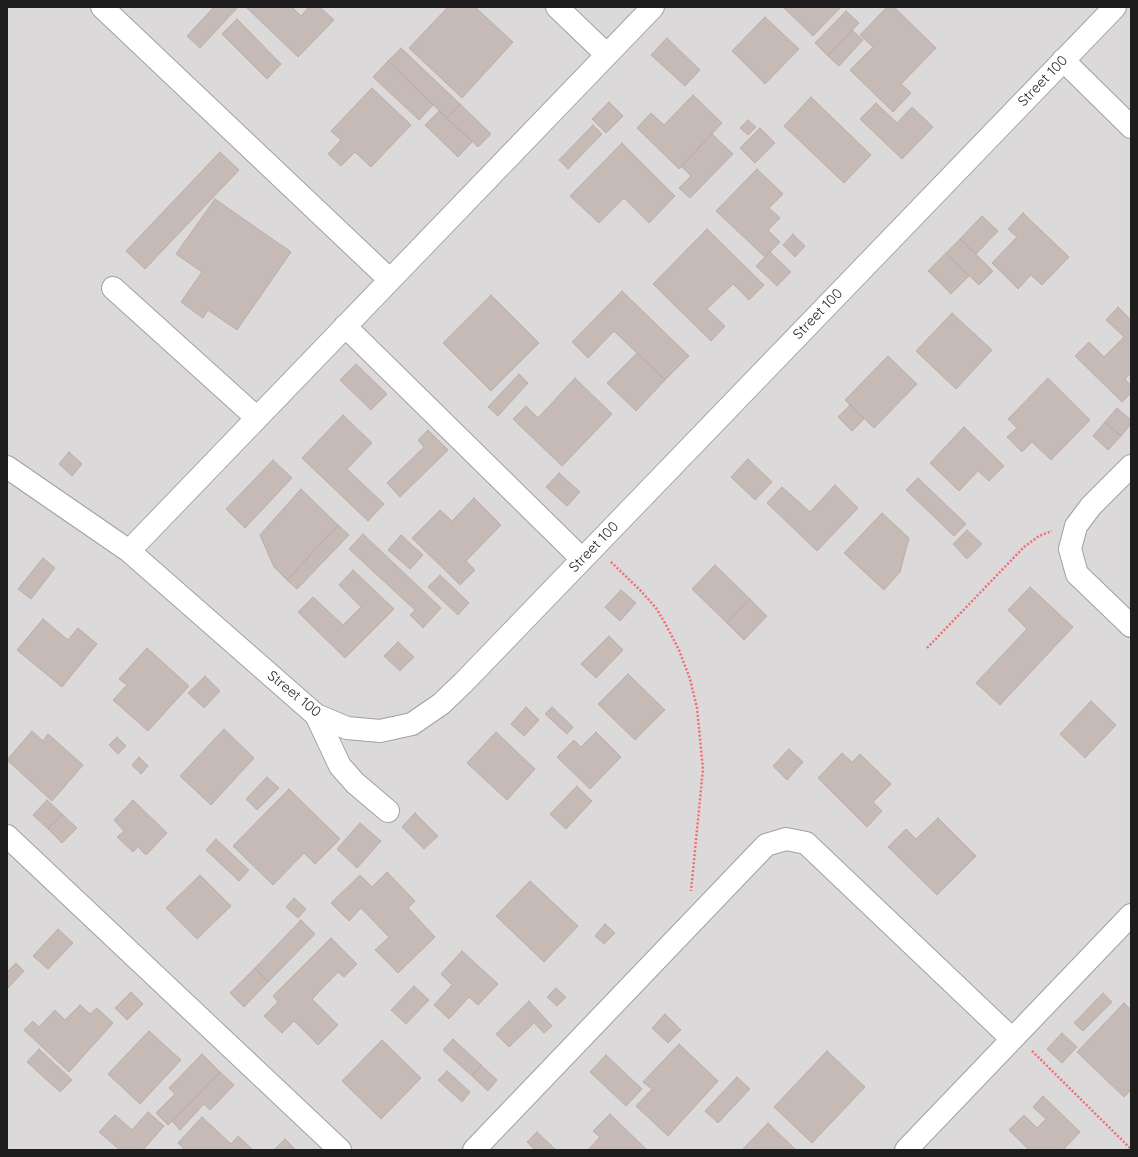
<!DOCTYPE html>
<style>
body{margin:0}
#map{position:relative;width:1138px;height:1157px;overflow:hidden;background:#eee8e2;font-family:Quicksand,sans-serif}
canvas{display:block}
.frame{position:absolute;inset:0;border:8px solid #1d1d1d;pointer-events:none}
</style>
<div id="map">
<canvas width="1138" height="1157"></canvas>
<div class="frame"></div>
</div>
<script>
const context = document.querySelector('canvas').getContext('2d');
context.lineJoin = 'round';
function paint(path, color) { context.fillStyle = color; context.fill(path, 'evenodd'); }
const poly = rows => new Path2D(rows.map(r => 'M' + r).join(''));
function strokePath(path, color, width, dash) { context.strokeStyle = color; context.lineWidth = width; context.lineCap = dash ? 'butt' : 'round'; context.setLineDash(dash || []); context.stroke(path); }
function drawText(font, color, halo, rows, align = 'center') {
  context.font = font + ' Quicksand,sans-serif'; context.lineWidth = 4; context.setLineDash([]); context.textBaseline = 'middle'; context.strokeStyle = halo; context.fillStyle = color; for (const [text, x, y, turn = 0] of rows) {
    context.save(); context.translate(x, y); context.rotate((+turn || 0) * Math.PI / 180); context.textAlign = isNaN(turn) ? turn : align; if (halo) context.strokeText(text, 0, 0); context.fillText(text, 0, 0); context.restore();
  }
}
const residential = poly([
 [7,7,1131,7,1131,1150,7,1150]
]);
const building = poly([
 [214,7,238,7,200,48,187,36,214,7],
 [248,7,292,7,301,16,309,7,320,7,334,20,298,57,247,8,248,7],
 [448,7,475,7,513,42,462,98,409,48,448,7],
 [783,7,841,7,813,36,783,7],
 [887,7,894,7,936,48,901,84,911,93,893,112,850,70,873,47,860,35,887,7],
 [846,11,859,23,828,56,815,43,846,11],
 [765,17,799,49,765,84,732,51,765,17],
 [237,19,281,64,267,79,222,34,237,19],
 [852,30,863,40,839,66,828,56,852,30],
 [667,38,700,70,685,86,651,55,667,38],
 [401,48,460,104,447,118,388,61,401,48],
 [388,61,433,105,419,120,373,77,388,61],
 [372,88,411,125,371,167,355,152,341,166,328,154,341,140,331,131,372,88],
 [693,95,722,123,679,169,637,128,651,113,664,125,693,95],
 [811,97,871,155,844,183,784,126,811,97],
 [609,102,623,116,606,133,592,119,609,102],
 [876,103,897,123,912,107,933,127,902,159,860,119,876,103],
 [460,104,491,134,478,147,447,118,460,104],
 [439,111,472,142,458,157,425,125,439,111],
 [748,120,756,127,748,135,740,128,748,120],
 [593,125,602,134,568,169,559,160,593,125],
 [760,128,775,143,755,163,740,148,760,128],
 [712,134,733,154,690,198,679,188,691,176,681,166,712,134],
 [622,143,675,196,649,223,624,198,599,223,570,196,622,143],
 [220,152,239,170,145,269,126,251,220,152],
 [757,169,783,194,769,208,780,218,768,230,780,242,765,257,716,211,757,169],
 [215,199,291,252,237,330,208,310,203,318,181,302,202,272,176,254,215,199],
 [1023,213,1069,257,1042,285,1031,275,1018,289,992,263,1017,237,1008,229,1023,213],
 [982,216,998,231,976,254,960,239,982,216],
 [707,229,764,285,749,300,733,284,707,309,725,326,711,341,653,284,707,229],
 [793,234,805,246,795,257,783,245,793,234],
 [960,239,993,271,979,285,946,253,960,239],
 [770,252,791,272,777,286,756,266,770,252],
 [946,253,969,276,951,294,928,271,946,253],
 [622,291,689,356,665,380,614,331,588,358,572,342,622,291],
 [491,295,539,343,491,391,443,343,491,295],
 [1118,307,1131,320,1131,373,1125,379,1131,386,1131,393,1122,402,1075,356,1089,342,1104,357,1124,337,1106,320,1118,307],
 [952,313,992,350,956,389,916,351,952,313],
 [637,353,665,380,636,411,607,383,637,353],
 [888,356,917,384,874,428,845,400,888,356],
 [356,364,387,394,371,410,340,380,356,364],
 [519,374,528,383,498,416,488,407,519,374],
 [575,378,612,414,562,466,513,419,526,406,538,418,575,378],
 [1048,378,1090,420,1051,460,1032,442,1022,452,1007,437,1017,428,1008,419,1048,378],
 [850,405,864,419,852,431,838,417,850,405],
 [1117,408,1131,420,1131,424,1121,436,1105,422,1117,408],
 [343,415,372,443,347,469,384,504,368,521,302,458,343,415],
 [1105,422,1121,436,1108,450,1093,436,1105,422],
 [964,427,1004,466,989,481,978,471,959,491,930,463,964,427],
 [428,430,448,450,400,497,387,483,424,447,418,440,428,430],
 [69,452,82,464,72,476,59,464,69,452],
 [748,459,772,482,755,500,731,477,748,459],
 [273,460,292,478,245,528,226,509,273,460],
 [559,473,580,492,567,506,546,487,559,473],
 [918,478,966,524,954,536,906,490,918,478],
 [835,485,858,508,817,551,767,503,782,487,810,512,835,485],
 [301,489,338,525,287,580,274,567,260,535,301,489],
 [474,498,501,525,466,561,475,570,460,585,412,538,440,510,452,521,474,498],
 [882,513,909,538,900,572,884,590,844,553,882,513],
 [338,525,349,535,297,589,287,580,338,525],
 [967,530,982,544,967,559,953,544,967,530],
 [363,534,441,608,423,628,410,615,415,610,349,549,363,534],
 [401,535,423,555,410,569,388,550,401,535],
 [43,558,55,568,31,599,18,589,43,558],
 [715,565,750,599,727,623,692,589,715,565],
 [353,570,394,609,345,658,298,612,313,597,343,625,361,607,339,585,353,570],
 [440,575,469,603,458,615,428,587,440,575],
 [1030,587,1073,627,1000,705,976,683,1027,629,1008,610,1030,587],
 [621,590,636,603,620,621,605,607,621,590],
 [750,599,767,616,744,640,727,623,750,599],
 [43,619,68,640,78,628,97,644,62,687,17,650,43,619],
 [609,636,623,650,596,678,581,664,609,636],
 [398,642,414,657,400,671,384,656,398,642],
 [147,648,189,686,148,731,113,700,127,685,119,679,147,648],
 [628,674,665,710,635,740,598,704,628,674],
 [205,676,220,691,204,708,188,693,205,676],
 [1091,701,1116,725,1085,758,1060,734,1091,701],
 [526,707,539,720,524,736,511,724,526,707],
 [552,707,573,727,567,734,545,714,552,707],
 [224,729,254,758,211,805,180,776,224,729],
 [32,731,43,741,48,734,83,765,52,801,7,760,32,731],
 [496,732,535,769,507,800,467,763,496,732],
 [596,732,621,757,590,789,557,757,574,740,581,747,596,732],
 [117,737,126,746,118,754,109,745,117,737],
 [789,749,803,762,787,780,773,766,789,749],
 [842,753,852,762,860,754,891,784,873,802,882,811,867,827,818,778,842,753],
 [139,757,148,766,141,774,132,765,139,757],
 [267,777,279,788,257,810,246,799,267,777],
 [577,786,592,801,566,829,550,814,577,786],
 [289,789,340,839,315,864,304,853,273,885,233,846,289,789],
 [47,800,62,814,48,829,33,815,47,800],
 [133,800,167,833,146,855,138,847,133,852,117,837,124,831,114,820,133,800],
 [415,813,438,836,424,849,402,827,415,813],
 [62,814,77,828,62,843,48,829,62,814],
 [938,818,976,856,937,895,888,847,906,829,916,839,938,818],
 [360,823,381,841,357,868,337,849,360,823],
 [216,839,249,870,239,881,206,850,216,839],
 [387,872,415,901,408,908,435,937,398,973,375,950,389,937,361,908,349,921,331,903,360,875,372,887,387,872],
 [200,875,231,906,197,939,166,908,200,875],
 [530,881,578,926,544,962,496,916,530,881],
 [294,898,306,909,298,918,286,907,294,898],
 [301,920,315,934,268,982,255,968,301,920],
 [605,924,615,933,604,944,595,936,605,924],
 [58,929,73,943,48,969,33,956,58,929],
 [331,938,357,964,344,977,338,972,312,999,338,1025,318,1045,294,1021,282,1033,264,1016,278,1002,273,996,331,938],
 [462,951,498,984,478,1005,469,997,449,1019,434,1005,452,985,441,974,462,951],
 [16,963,24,971,7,989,7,972,16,963],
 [255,968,268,982,244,1007,230,993,255,968],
 [414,986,429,1000,406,1024,391,1010,414,986],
 [556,988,566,997,557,1006,547,997,556,988],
 [131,992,143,1004,127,1020,115,1008,131,992],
 [1103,993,1112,1002,1083,1031,1074,1023,1103,993],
 [529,1001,552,1026,544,1033,534,1023,509,1047,496,1034,529,1001],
 [1124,1003,1131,1010,1131,1090,1124,1097,1077,1052,1124,1003],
 [80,1005,90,1014,97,1008,113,1023,69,1072,24,1030,33,1021,39,1027,55,1010,65,1020,80,1005],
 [665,1014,681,1030,668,1043,652,1028,665,1014],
 [149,1031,181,1060,140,1104,108,1074,149,1031],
 [1062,1033,1077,1047,1062,1063,1047,1049,1062,1033],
 [453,1039,481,1065,472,1076,443,1050,453,1039],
 [382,1040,421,1078,381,1119,342,1081,382,1040],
 [679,1044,718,1081,668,1136,636,1106,652,1089,643,1082,679,1044],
 [39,1049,72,1080,60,1092,27,1062,39,1049],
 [827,1051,865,1087,812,1143,774,1107,827,1051],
 [202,1054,220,1072,168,1125,156,1113,175,1094,169,1088,202,1054],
 [606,1055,642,1089,626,1106,590,1072,606,1055],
 [481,1065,497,1080,488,1091,472,1076,481,1065],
 [447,1071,470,1092,462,1102,438,1080,447,1071],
 [220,1072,234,1085,210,1110,204,1104,180,1130,172,1121,220,1072],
 [737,1077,750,1089,718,1123,705,1111,737,1077],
 [1043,1096,1080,1132,1063,1150,1029,1150,1009,1130,1024,1115,1037,1128,1046,1119,1033,1107,1043,1096],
 [148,1112,164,1126,143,1150,120,1150,99,1132,115,1115,132,1130,148,1112],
 [610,1114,647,1150,588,1150,600,1137,593,1131,610,1114],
 [202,1117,231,1144,238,1136,253,1150,185,1150,178,1143,202,1117],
 [768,1123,796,1150,742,1150,768,1123],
 [537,1132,556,1150,535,1150,527,1142,537,1132],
 [285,1139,296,1150,274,1150,285,1139]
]);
const path = poly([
 [611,562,641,591,656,608,665,623,679,650,690,679,697,708,703,769,691,891],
 [927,648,1024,547,1039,536,1052,531],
 [1032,1051,1131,1149]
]);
const minor = poly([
 [102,7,390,280],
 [557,7,607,55],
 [1063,60,1131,127],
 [113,288,257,418],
 [345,326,582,559],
 [1131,466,1091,506,1076,526,1070,549,1077,574,1131,626],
 [7,467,129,551,316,715,347,728,380,731,412,724,441,704,463,683,1115,7],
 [129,551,653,7],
 [316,715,340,766,355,783,388,811],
 [7,836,340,1150],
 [474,1150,766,845,786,839,806,843,1012,1039],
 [906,1150,1131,915]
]);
const streetNames = [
 ["Street 100",1043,81,-46],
 ["Street 100",818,314,-46],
 ["Street 100",594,547,-46],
 ["Street 100",294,694,39]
];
paint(residential, '#dbd9da');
paint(building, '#c5bab6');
strokePath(building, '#bfada5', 1);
strokePath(minor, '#a1a1a1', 24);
strokePath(path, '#f56c71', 2.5, [2, 2]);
strokePath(minor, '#fff', 22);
drawText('14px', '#1d1d1d', '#fff', streetNames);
</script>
